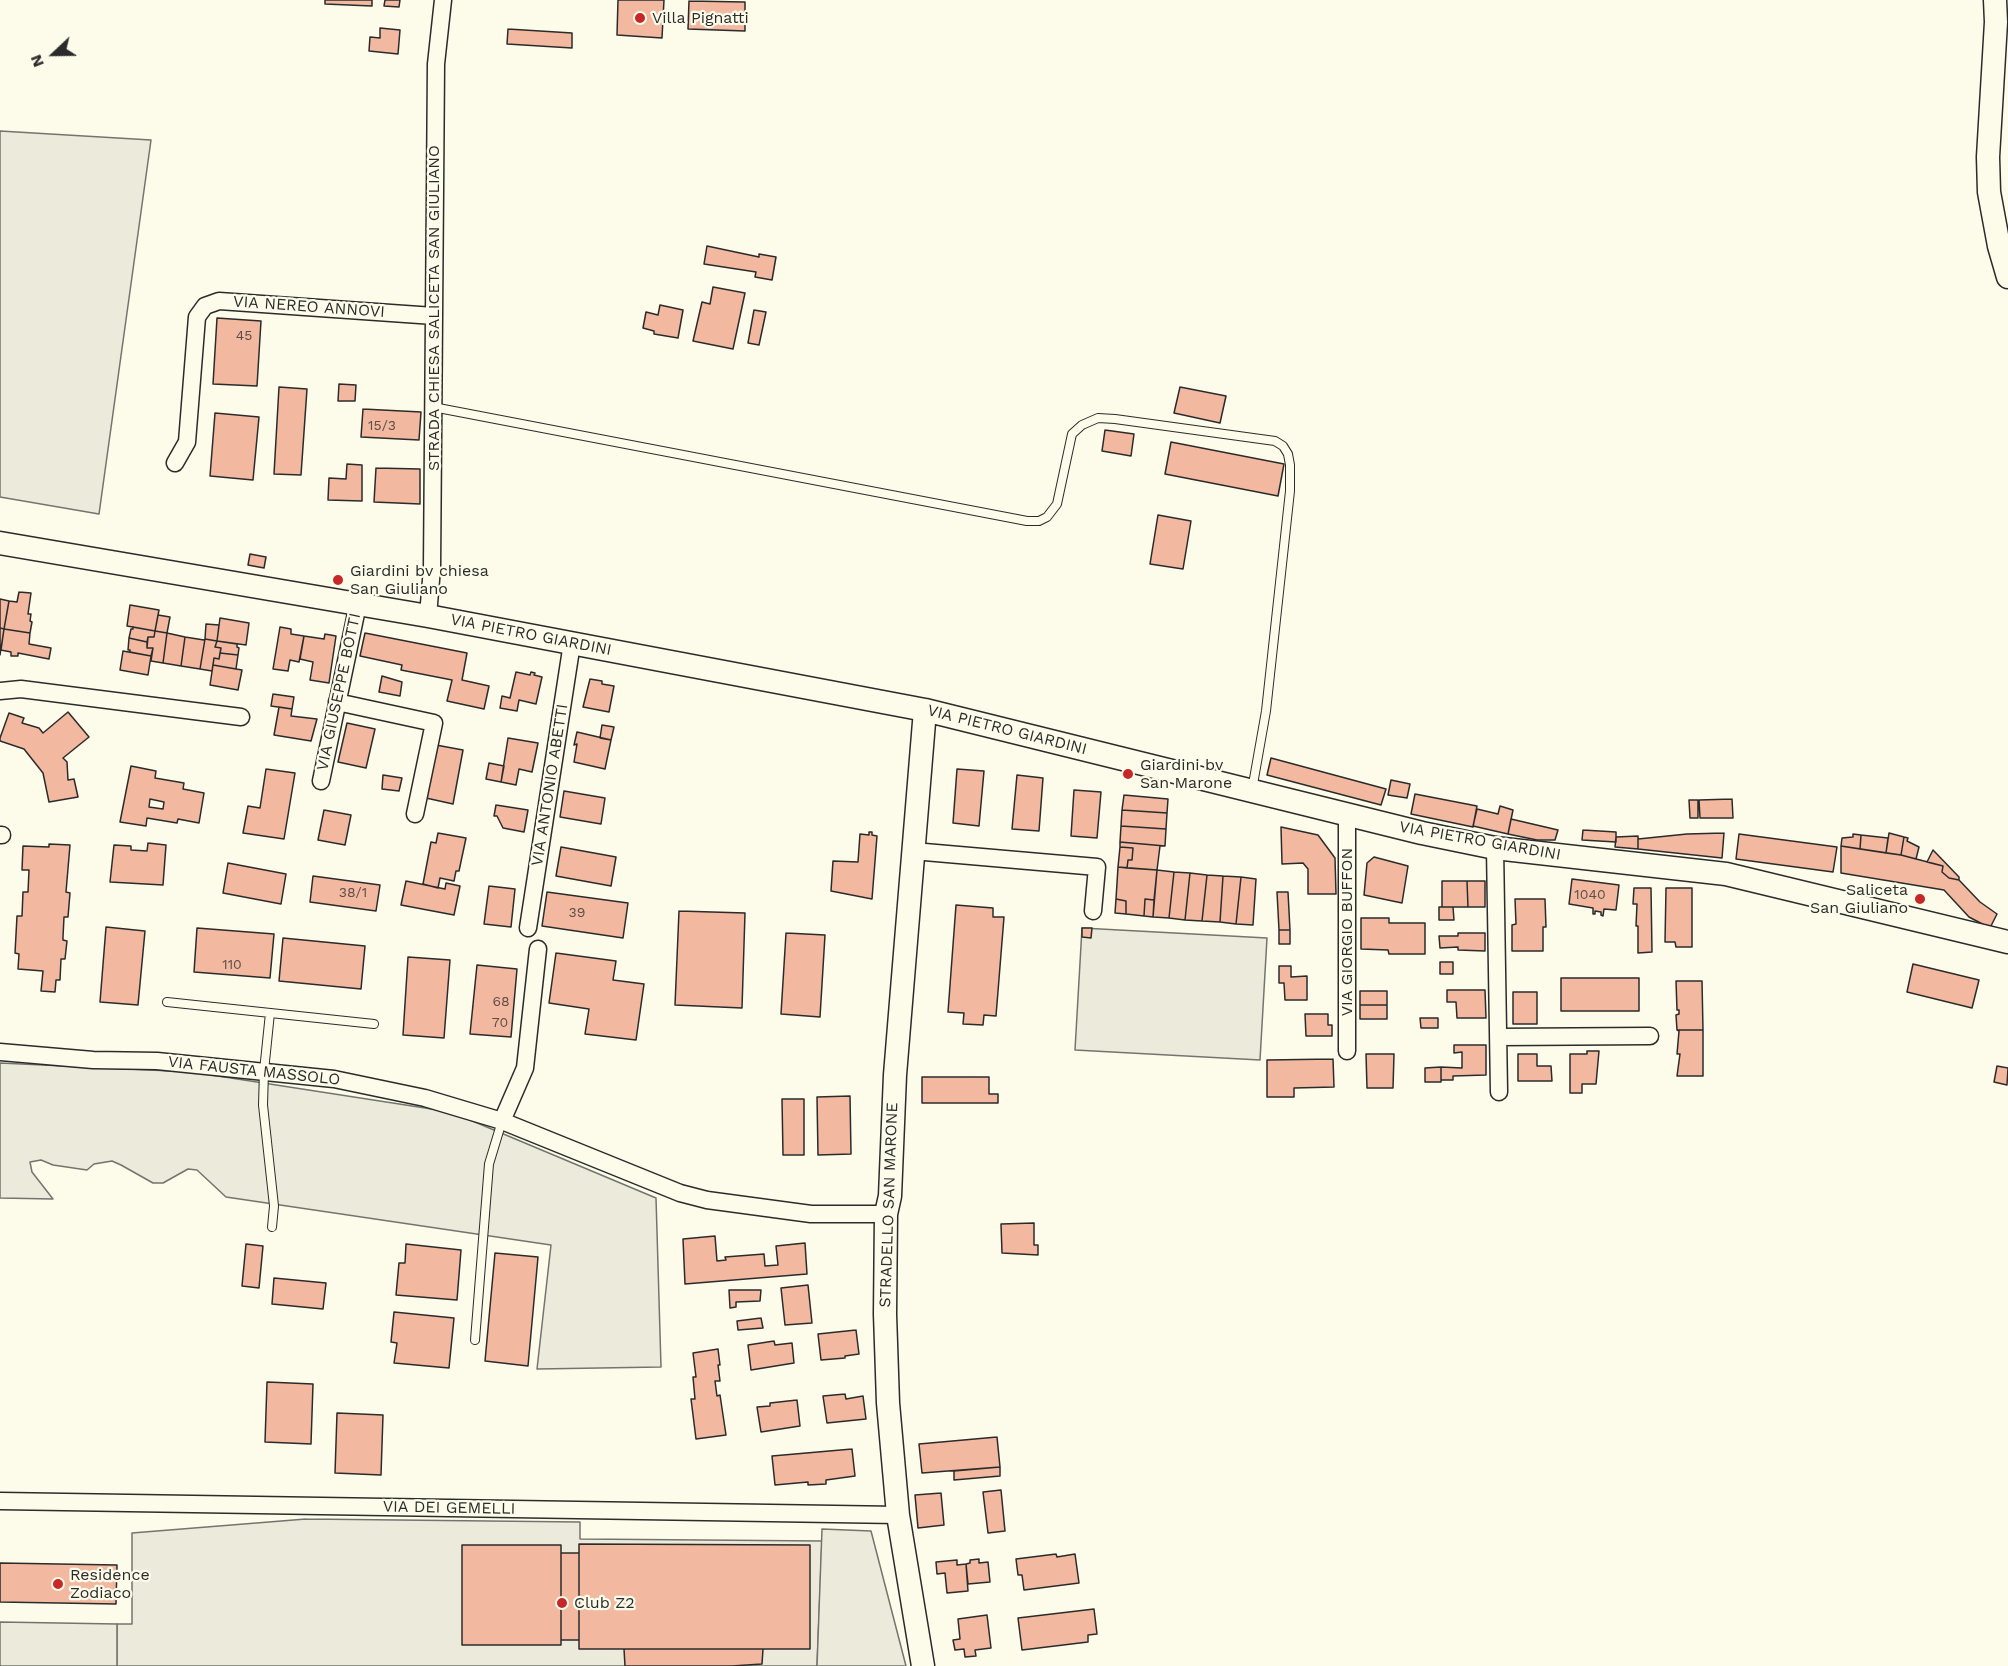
<!DOCTYPE html>
<style>
body{margin:0}
#map{position:relative;width:2008px;height:1666px;overflow:hidden;background:#fdfbea;font-family:"Work Sans",sans-serif}
canvas{display:block}
.north{position:absolute;left:24px;top:24px;width:60px;height:60px;-webkit-text-stroke:4px #fdfbea;paint-order:stroke;rotate:248deg;font-size:16px;font-weight:700;line-height:24px;text-align:center;color:#2b2b2b}
.north::after{content:'';display:block;margin:auto;width:21px;height:27px;background:#2b2b2b;clip-path:polygon(50% 0,100% 100%,50% 72%,0 100%)}
</style>
<div id="map">
<canvas width="2008" height="1666"></canvas>
<div class="north">N</div>
</div>
<script>
const context = document.querySelector('canvas').getContext('2d');
context.lineJoin = 'round';
function paint(path, color) { context.fillStyle = color; context.fill(path, 'evenodd'); }
const poly = rows => new Path2D(rows.map(r => 'M' + r).join(''));
function strokePath(path, color, width, dash) { context.strokeStyle = color; context.lineWidth = width; context.lineCap = dash ? 'butt' : 'round'; context.setLineDash(dash || []); context.stroke(path); }
function drawText(font, color, halo, rows, align = 'center') {
  context.font = font + ' "Work Sans",sans-serif'; context.lineWidth = 4.5; context.setLineDash([]); context.textBaseline = 'middle'; context.strokeStyle = halo; context.fillStyle = color; for (const [text, x, y, turn = 0] of rows) {
    context.save(); context.translate(x, y); context.rotate((+turn || 0) * Math.PI / 180); context.textAlign = isNaN(turn) ? turn : align; if (halo) context.strokeText(text, 0, 0); context.fillText(text, 0, 0); context.restore();
  }
}
const green = poly([
 [0,131,151,140,99,514,0,497,0,131],
 [1082,928,1267,938,1260,1060,1075,1050,1082,928],
 [0,1063,192,1072,451,1112,656,1198,661,1367,537,1369,551,1245,226,1197,197,1170,188,1169,163,1183,153,1183,121,1165,112,1161,94,1164,87,1170,53,1165,41,1160,30,1162,32,1172,53,1199,0,1198,0,1063],
 [306,1519,580,1522,580,1539,822,1541,817,1666,117,1666,117,1624,132,1624,132,1533,306,1519]
]);
const parking = poly([
 [822,1529,871,1531,906,1666,817,1666,822,1529],
 [0,1622,117,1624,117,1666,0,1666,0,1622]
]);
const building = poly([
 [325,0,372,0,372,6,325,4,325,0],
 [385,0,400,0,399,7,384,6,385,0],
 [618,0,664,0,662,38,617,35,618,0],
 [689,1,745,2,745,31,688,29,689,1],
 [380,28,400,30,398,54,369,51,370,37,380,38,380,28],
 [508,29,572,33,572,48,507,44,508,29],
 [707,246,759,257,759,254,776,257,772,280,755,277,756,272,704,264,707,246],
 [713,287,745,293,733,349,693,341,702,302,710,304,713,287],
 [660,305,683,310,678,338,654,334,654,331,643,328,646,312,658,315,660,305],
 [754,310,766,312,759,345,748,343,754,310],
 [217,318,261,321,257,386,213,384,217,318],
 [339,384,356,385,355,401,338,401,339,384],
 [279,387,307,389,301,475,274,474,279,387],
 [1180,387,1226,396,1220,423,1174,413,1180,387],
 [363,409,421,412,419,440,361,437,363,409],
 [215,413,259,417,253,480,210,476,215,413],
 [1105,430,1134,434,1131,456,1102,451,1105,430],
 [1171,442,1284,464,1278,496,1165,474,1171,442],
 [347,464,362,465,362,501,328,500,329,478,346,479,347,464],
 [376,468,420,469,420,504,374,502,376,468],
 [1158,515,1191,521,1183,569,1150,564,1158,515],
 [250,554,266,557,264,568,248,565,250,554],
 [19,592,31,593,28,614,31,614,30,621,32,622,30,633,4,629,9,601,17,602,19,592],
 [0,599,9,601,4,629,0,628,0,599],
 [130,605,159,610,155,631,127,626,130,605],
 [158,615,170,617,167,633,155,631,158,615],
 [220,618,249,623,246,645,217,641,220,618],
 [206,624,219,625,217,641,205,639,206,624],
 [133,627,155,631,154,637,148,637,147,642,129,638,131,629,133,629,133,627],
 [280,627,291,629,291,634,304,636,299,662,290,660,288,671,273,669,280,627],
 [0,628,4,629,0,655,0,628],
 [4,629,30,633,29,644,51,648,49,659,18,653,18,656,11,656,11,652,1,650,4,629],
 [155,631,167,633,163,663,151,661,153,648,147,648,148,637,154,637,155,631],
 [167,633,185,637,181,666,163,663,167,633],
 [365,633,467,653,462,680,489,686,484,709,447,701,452,680,401,670,402,665,360,656,365,633],
 [325,634,336,636,329,683,310,680,313,662,300,659,304,636,324,639,325,634],
 [185,637,204,640,205,639,200,669,181,666,185,637],
 [129,638,147,642,147,648,153,648,151,656,130,652,130,650,128,650,129,638],
 [205,639,217,641,215,647,221,648,219,659,214,658,212,671,200,669,205,639],
 [217,641,237,644,237,647,239,648,238,655,220,653,221,648,215,647,217,641],
 [123,651,151,656,148,675,120,670,123,651],
 [220,653,238,655,236,669,213,665,214,658,219,659,220,653],
 [213,665,242,670,238,690,210,685,213,665],
 [516,672,530,675,531,672,535,673,534,675,542,677,536,704,519,700,517,711,500,708,502,696,510,698,516,672],
 [382,676,402,682,400,696,379,692,382,676],
 [590,679,602,681,602,684,614,686,609,712,583,707,590,679],
 [273,694,294,697,292,709,271,706,273,694],
 [279,707,292,709,291,716,317,719,311,741,274,735,279,707],
 [68,712,89,737,63,758,67,762,68,780,74,779,78,797,49,802,43,773,24,749,0,741,0,738,9,713,24,718,22,723,39,728,43,733,68,712],
 [347,723,375,729,366,768,338,762,347,723],
 [602,725,614,727,611,740,600,738,602,725],
 [577,732,611,740,605,769,574,762,577,744,574,745,577,732],
 [508,738,538,743,532,772,519,769,516,785,501,782,508,738],
 [436,745,463,750,453,804,426,798,436,745],
 [1271,758,1386,789,1381,805,1267,775,1271,758],
 [489,763,504,766,501,782,486,779,489,763],
 [131,766,156,771,155,778,184,783,183,789,204,793,199,823,178,819,177,823,147,818,146,826,120,822,131,766],
 [150,799,164,802,163,809,149,807,150,799],
 [266,769,295,773,284,839,243,833,248,806,260,808,266,769],
 [957,769,984,771,979,826,953,823,957,769],
 [383,775,402,778,399,791,382,789,383,775],
 [1017,775,1043,778,1039,831,1012,829,1017,775],
 [1391,780,1410,784,1407,798,1388,795,1391,780],
 [1074,790,1101,792,1097,838,1071,836,1074,790],
 [564,791,605,798,601,824,560,817,564,791],
 [1415,794,1477,806,1473,827,1411,814,1415,794],
 [1124,795,1168,799,1167,813,1122,810,1124,795],
 [1732,799,1733,818,1700,818,1699,800,1732,799],
 [1689,800,1698,800,1698,818,1690,818,1689,800],
 [496,805,528,810,524,832,503,828,497,816,494,816,496,805],
 [1500,806,1513,810,1508,834,1473,826,1477,809,1498,814,1500,806],
 [324,810,351,815,345,845,318,840,324,810],
 [1122,810,1167,813,1166,829,1121,826,1122,810],
 [1511,819,1558,830,1555,840,1537,840,1508,834,1511,819],
 [1121,826,1166,829,1165,846,1120,842,1121,826],
 [1281,827,1318,835,1335,858,1336,894,1308,894,1308,869,1303,863,1282,864,1281,827],
 [1583,830,1616,832,1616,842,1582,840,1583,830],
 [869,832,872,832,872,835,877,836,872,899,831,891,833,861,858,862,860,834,869,835,869,832],
 [438,833,466,838,459,871,456,871,454,881,440,878,438,888,423,884,431,842,436,843,438,833],
 [1724,833,1722,858,1638,849,1638,839,1687,834,1724,833],
 [1889,833,1904,837,1901,855,1886,853,1889,833],
 [1739,834,1837,847,1833,872,1736,859,1739,834],
 [1853,834,1861,835,1860,849,1841,846,1842,838,1853,837,1853,834],
 [1861,835,1888,838,1886,853,1860,849,1861,835],
 [1638,836,1638,849,1615,847,1616,837,1638,836],
 [1904,837,1908,838,1907,841,1919,847,1916,859,1901,855,1904,837],
 [1120,842,1165,846,1160,846,1157,870,1127,868,1128,860,1132,860,1133,848,1120,847,1120,842],
 [148,843,166,845,163,885,110,882,114,845,131,846,131,850,147,851,148,843],
 [49,844,70,845,66,892,70,893,68,917,64,917,63,937,63,940,67,941,65,959,61,959,60,980,56,980,55,992,41,991,43,971,18,969,19,954,15,953,17,916,22,916,23,892,28,892,29,870,22,870,23,846,49,847,49,844],
 [1841,846,1901,855,1943,866,1942,872,1949,878,1959,880,1980,902,1997,914,1990,928,1969,917,1944,890,1841,873,1841,846],
 [561,847,616,857,611,886,556,876,561,847],
 [1120,847,1133,848,1132,860,1128,860,1127,868,1118,867,1120,847],
 [1933,850,1959,877,1959,880,1949,878,1942,872,1943,866,1927,862,1933,850],
 [1374,857,1408,866,1402,903,1364,895,1367,863,1374,857],
 [228,863,286,874,281,904,223,893,228,863],
 [1118,867,1157,870,1154,900,1145,899,1144,916,1126,914,1126,901,1116,899,1118,867],
 [1157,870,1174,872,1169,918,1153,917,1157,870],
 [1174,872,1190,873,1185,920,1169,918,1174,872],
 [1190,873,1207,875,1202,921,1185,920,1190,873],
 [1207,875,1223,876,1220,922,1202,921,1207,875],
 [313,876,380,885,376,911,310,902,313,876],
 [1223,876,1241,877,1236,924,1220,922,1223,876],
 [1241,877,1256,879,1253,925,1236,924,1241,877],
 [1572,879,1619,885,1616,910,1604,909,1603,916,1601,915,1601,912,1595,911,1595,914,1593,914,1593,908,1569,904,1572,879],
 [406,881,445,889,446,883,460,886,454,915,401,905,406,881],
 [1442,881,1467,881,1468,907,1442,907,1442,881],
 [1467,881,1485,881,1485,907,1468,907,1467,881],
 [489,886,515,889,511,927,484,924,489,886],
 [1634,888,1651,888,1652,952,1638,953,1638,926,1636,926,1637,904,1633,904,1634,888],
 [1666,888,1692,888,1692,947,1676,947,1675,942,1665,942,1666,888],
 [547,892,628,903,623,938,542,926,547,892],
 [1277,892,1288,892,1290,930,1279,930,1277,892],
 [1116,899,1126,901,1126,914,1115,913,1116,899],
 [1145,899,1154,900,1153,917,1144,916,1145,899],
 [1515,899,1545,899,1546,927,1543,927,1543,951,1512,951,1512,925,1516,924,1515,899],
 [956,905,993,908,993,917,1004,917,996,1016,984,1015,983,1025,963,1024,964,1013,948,1012,956,905],
 [1439,907,1453,907,1454,920,1439,920,1439,907],
 [679,911,745,913,742,1008,675,1005,679,911],
 [1361,918,1389,918,1389,923,1425,923,1425,954,1389,954,1388,950,1361,949,1361,918],
 [106,927,145,931,138,1005,100,1002,106,927],
 [197,928,274,934,270,978,194,972,197,928],
 [1082,928,1092,928,1091,938,1082,937,1082,928],
 [1279,930,1290,930,1290,944,1279,944,1279,930],
 [786,933,825,935,820,1017,781,1014,786,933],
 [1458,933,1485,933,1485,951,1458,950,1458,947,1440,948,1439,936,1458,936,1458,933],
 [283,938,365,946,361,989,279,981,283,938],
 [556,953,616,961,613,980,644,984,636,1040,585,1034,589,1009,549,1003,556,953],
 [408,957,450,960,444,1038,403,1035,408,957],
 [1440,962,1453,962,1453,974,1440,974,1440,962],
 [1913,964,1979,980,1972,1008,1907,992,1913,964],
 [477,965,517,969,511,1037,470,1034,477,965],
 [1279,966,1291,966,1291,977,1307,976,1307,1000,1285,1000,1284,983,1279,983,1279,966],
 [1561,978,1639,978,1639,1011,1561,1011,1561,978],
 [1676,981,1702,981,1703,1030,1677,1030,1676,1015,1679,1014,1679,1010,1677,1010,1676,981],
 [1447,990,1485,990,1486,1018,1457,1018,1456,1002,1447,1002,1447,990],
 [1360,991,1387,991,1387,1005,1360,1005,1360,991],
 [1513,992,1537,992,1537,1024,1513,1024,1513,992],
 [1360,1005,1387,1005,1387,1019,1360,1019,1360,1005],
 [1305,1014,1328,1014,1328,1025,1332,1025,1332,1036,1306,1036,1305,1014],
 [1420,1018,1438,1018,1438,1028,1421,1028,1420,1018],
 [1677,1030,1703,1030,1703,1076,1677,1076,1680,1054,1677,1054,1679,1031,1677,1030],
 [1454,1045,1486,1045,1486,1075,1453,1076,1453,1080,1441,1080,1441,1067,1462,1068,1462,1052,1454,1053,1454,1045],
 [1587,1051,1599,1051,1596,1084,1582,1084,1582,1093,1570,1093,1570,1054,1587,1054,1587,1051],
 [1366,1054,1394,1054,1393,1088,1367,1088,1366,1054],
 [1518,1054,1537,1054,1537,1066,1551,1066,1552,1081,1518,1081,1518,1054],
 [1333,1059,1334,1087,1294,1088,1294,1097,1267,1097,1267,1060,1333,1059],
 [1997,1066,2008,1068,2007,1085,1994,1082,1997,1066],
 [1441,1067,1441,1082,1425,1082,1425,1068,1441,1067],
 [922,1077,989,1077,989,1094,998,1094,998,1103,922,1103,922,1077],
 [850,1096,851,1154,818,1155,817,1097,850,1096],
 [782,1099,804,1099,804,1155,783,1155,782,1099],
 [1034,1223,1034,1245,1038,1245,1038,1255,1002,1253,1001,1224,1034,1223],
 [715,1236,717,1261,726,1260,725,1257,764,1254,765,1266,778,1265,776,1246,805,1243,807,1274,685,1284,683,1239,715,1236],
 [246,1244,263,1246,259,1288,242,1286,246,1244],
 [406,1244,461,1250,457,1300,396,1295,399,1263,405,1263,406,1244],
 [495,1253,538,1257,528,1366,485,1361,495,1253],
 [274,1278,326,1283,323,1309,272,1304,274,1278],
 [808,1285,812,1323,785,1325,781,1288,808,1285],
 [729,1290,761,1290,760,1301,736,1302,736,1307,730,1308,729,1290],
 [394,1312,454,1318,449,1368,394,1363,397,1343,391,1342,394,1312],
 [761,1318,763,1328,738,1330,737,1321,761,1318],
 [856,1330,859,1354,845,1356,845,1358,821,1360,818,1334,856,1330],
 [774,1341,775,1345,792,1343,794,1363,751,1370,748,1345,774,1341],
 [718,1349,720,1365,718,1365,720,1381,715,1381,717,1396,720,1395,726,1435,696,1439,691,1399,695,1399,693,1377,696,1377,693,1353,718,1349],
 [267,1382,313,1384,311,1444,265,1442,267,1382],
 [845,1394,846,1399,863,1396,866,1419,827,1423,823,1396,845,1394],
 [797,1400,800,1426,761,1432,757,1407,770,1406,770,1403,797,1400],
 [337,1413,383,1415,381,1475,335,1473,337,1413],
 [997,1437,1000,1467,922,1473,919,1444,997,1437],
 [852,1449,855,1476,826,1480,826,1484,808,1485,808,1482,775,1485,772,1456,852,1449],
 [1000,1467,1000,1476,954,1480,954,1471,1000,1467],
 [1001,1490,1005,1531,988,1533,983,1492,1001,1490],
 [941,1493,944,1525,918,1528,915,1495,941,1493],
 [579,1544,810,1545,810,1649,579,1649,579,1544],
 [462,1545,561,1545,561,1645,462,1645,462,1545],
 [561,1553,579,1553,579,1640,561,1640,561,1553],
 [1056,1554,1057,1557,1075,1554,1079,1583,1024,1590,1022,1575,1018,1575,1016,1559,1056,1554],
 [979,1559,979,1563,988,1562,990,1582,968,1584,966,1564,970,1563,970,1560,979,1559],
 [957,1560,957,1565,966,1564,968,1591,947,1593,945,1573,937,1574,936,1562,957,1560],
 [0,1563,117,1565,116,1604,0,1602,0,1563],
 [1094,1609,1097,1634,1088,1635,1088,1642,1022,1650,1018,1618,1094,1609],
 [987,1615,991,1648,975,1650,976,1656,965,1657,964,1649,955,1650,953,1640,960,1639,958,1619,987,1615],
 [624,1649,763,1649,762,1664,732,1666,625,1666,624,1649]
]);
const lane = poly([
 [433,407,1027,521,1039,521,1047,517,1057,504,1072,434,1082,425,1098,418,1115,419,1275,441,1283,446,1288,454,1290,465,1290,491,1266,711,1252,790],
 [167,1002,374,1024],
 [270,1013,264,1071,263,1105,274,1206,272,1227],
 [475,1340,489,1164,502,1121]
]);
const street = poly([
 [175,463,187,442,197,317,205,306,219,301,434,316],
 [428,616,432,568,436,64,443,0],
 [0,691,21,689,241,717],
 [337,702,434,723,415,814],
 [321,781,358,604],
 [1347,814,1347,1051],
 [0,835,2,835],
 [1495,848,1499,1092],
 [913,851,1097,867,1093,911],
 [528,928,572,643],
 [1498,1037,1650,1036],
 [0,1052,93,1060,157,1061,334,1079,425,1098,502,1121,680,1193,707,1200,811,1214,886,1214],
 [502,1121,525,1068,538,949],
 [0,1501,898,1515]
]);
const secondary = poly([
 [1995,0,1996,22,1988,157,1989,192,1999,246,2008,277],
 [0,543,428,616,925,710,1422,833,1495,848,1726,874,2008,942],
 [923,1666,898,1515,888,1403,885,1314,886,1214,890,1196,895,1075,925,710]
]);
const markers = [
 [640,18,6,"#c62828"],
 [338,580,6,"#c62828"],
 [1128,774,6,"#c62828"],
 [1920,899,6,"#c62828"],
 [58,1584,6,"#c62828"],
 [562,1603,6,"#c62828"]
];
const numberNames = [
 ["45",244,336],
 ["15/3",382,426],
 ["38/1",353,893],
 ["1040",1590,895],
 ["39",577,913],
 ["110",232,965],
 ["68",501,1002],
 ["70",500,1023]
];
const poiNames = [
 ["Villa Pignatti",652,18],
 ["Giardini bv chiesa",350,571],
 ["San Giuliano",350,589],
 ["Giardini bv",1140,765],
 ["San Marone",1140,783],
 ["Saliceta",1908,890,"right"],
 ["San Giuliano",1908,908,"right"],
 ["Residence",70,1575],
 ["Zodiaco",70,1593],
 ["Club Z2",574,1603]
];
const streetNames = [
 ["VIA NEREO ANNOVI",309,307,4],
 ["STRADA CHIESA SALICETA SAN GIULIANO",434,308,-90],
 ["VIA PIETRO GIARDINI",531,635,11],
 ["VIA GIUSEPPE BOTTI",339,692,-78],
 ["VIA PIETRO GIARDINI",1007,730,14],
 ["VIA ANTONIO ABETTI",550,785,-81],
 ["VIA PIETRO GIARDINI",1480,841,10],
 ["VIA GIORGIO BUFFON",1347,932,-90],
 ["VIA FAUSTA MASSOLO",254,1071,6],
 ["STRADELLO SAN MARONE",889,1205,-88],
 ["VIA DEI GEMELLI",449,1508,1]
];
paint(green, '#ecebdb');
strokePath(green, '#74746e', 1.5);
paint(parking, '#eceadb');
strokePath(parking, '#74746e', 1.5);
paint(building, '#f2b8a0');
strokePath(building, '#2b2b2b', 1.5);
strokePath(lane, '#2b2b2b', 10);
strokePath(street, '#2b2b2b', 19);
strokePath(secondary, '#2b2b2b', 25);
strokePath(lane, '#fdfbea', 8);
strokePath(street, '#fdfbea', 16);
strokePath(secondary, '#fdfbea', 22);
for (const [x, y, r, color] of markers) { const dot = new Path2D(); dot.arc(x, y, r, 0, 2 * Math.PI); context.fillStyle = color; context.fill(dot); strokePath(dot, '#fdfbea', 2); }
drawText('14px', '#5d4e48', null, numberNames);
drawText('16px', '#2b2b2b', '#fdfbea', poiNames, 'left');
drawText('16px', '#2b2b2b', '#fdfbea', streetNames);
</script>
